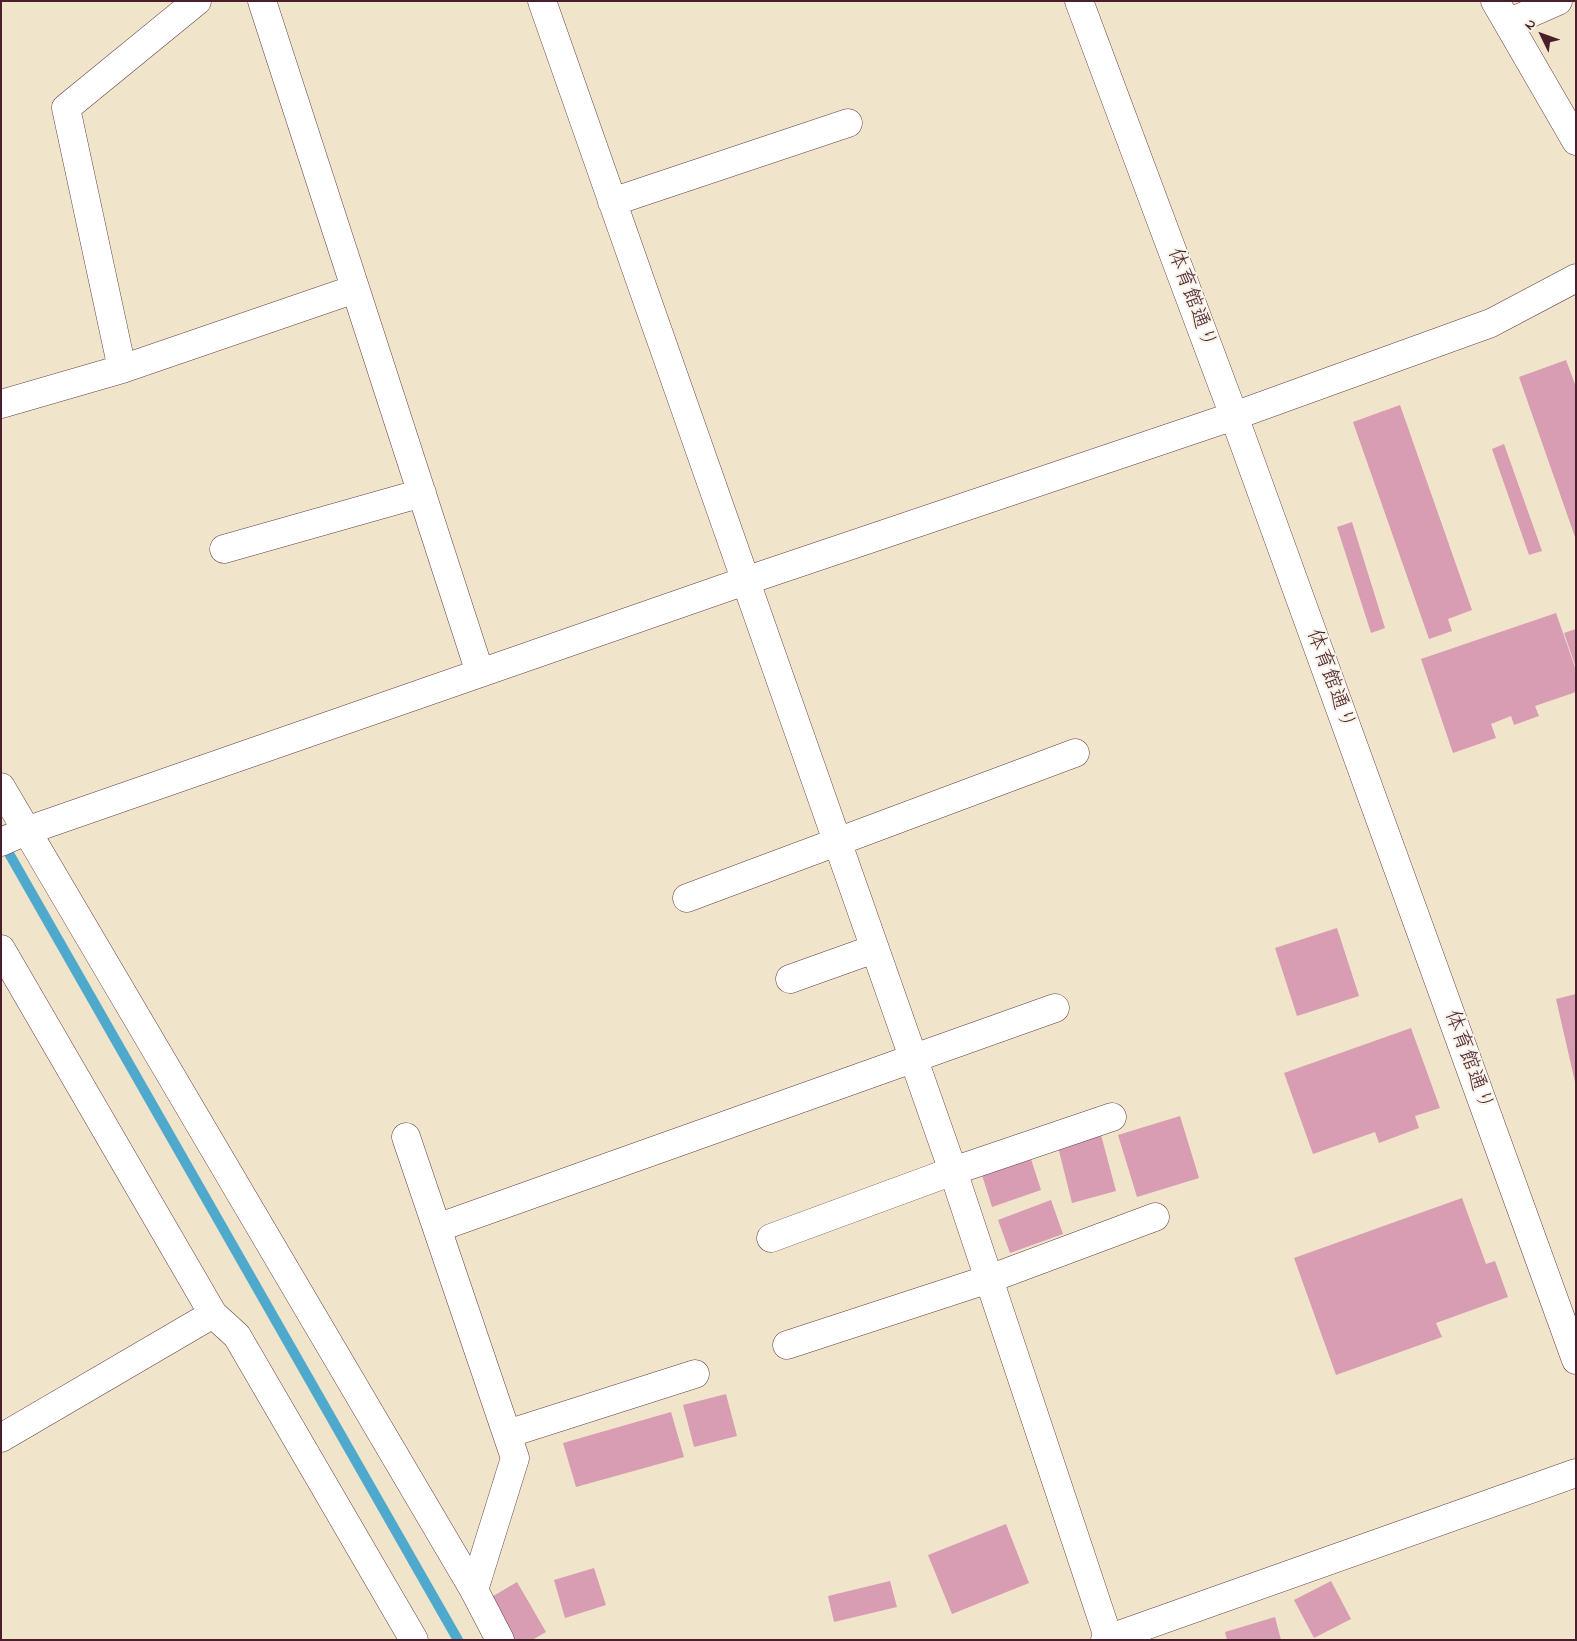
<!DOCTYPE html>
<meta charset="utf-8">
<style>
body{margin:0}
#map{position:relative;width:1577px;height:1641px;overflow:hidden;background:#f0e5cb;font-family:"Indie Flower",sans-serif}
canvas{display:block}
.frame{position:absolute;inset:0;border:2px solid #4a1f2b;pointer-events:none}
.north{position:absolute;left:1517px;top:10px;width:50px;height:50px;-webkit-text-stroke:4px #f7f3e8;paint-order:stroke;rotate:312deg;font-size:14px;font-weight:700;line-height:20px;text-align:center;color:#4a1f2b}
.north::after{content:'';display:block;margin:auto;width:18px;height:22px;background:#4a1f2b;clip-path:polygon(50% 0,100% 100%,50% 72%,0 100%)}
</style>
<div id="map">
<canvas width="1577" height="1641"></canvas>
<div class="frame"></div>
<div class="north">N</div>
</div>
<script>
const context = document.querySelector('canvas').getContext('2d');
context.lineJoin = 'round';
const poly = rows => new Path2D(rows.map(r => 'M' + r).join(''));
function strokePath(path, color, width, dash) { context.strokeStyle = color; context.lineWidth = width; context.lineCap = dash ? 'butt' : 'round'; context.setLineDash(dash || []); context.stroke(path); }
function paint(path, color) { context.fillStyle = color; context.fill(path, 'evenodd'); }
function drawText(font, color, halo, rows, align = 'center') {
  context.font = font + ' "Indie Flower","Klee One",sans-serif'; context.lineWidth = 4; context.setLineDash([]); context.textBaseline = 'middle'; context.strokeStyle = halo; context.fillStyle = color; for (const [text, x, y, turn = 0] of rows) {
    context.save(); context.translate(x, y); context.rotate((+turn || 0) * Math.PI / 180); context.textAlign = isNaN(turn) ? turn : align; if (halo) context.strokeText(text, 0, 0); context.fillText(text, 0, 0); context.restore();
  }
}
const stream = poly([
 [3,843,458,1640]
]);
const building = poly([
 [1566,360,1576,387,1575,537,1519,377],
 [1400,405,1472,610,1448,619,1452,631,1429,639,1353,422],
 [1504,444,1542,551,1529,555,1492,449],
 [1352,522,1385,628,1371,633,1337,527],
 [1556,613,1576,670,1576,692,1535,706,1539,716,1514,725,1511,716,1491,724,1496,738,1453,753,1421,659],
 [1576,629,1576,665,1575,665,1564,633],
 [1337,928,1359,996,1297,1016,1275,948],
 [1576,994,1576,1081,1575,1082,1556,999],
 [1411,1028,1440,1108,1415,1116,1419,1128,1379,1143,1375,1132,1313,1154,1284,1073],
 [1180,1116,1199,1178,1137,1197,1118,1135],
 [1101,1135,1116,1191,1072,1203,1058,1147],
 [1031,1159,1041,1190,992,1207,982,1175],
 [1462,1198,1486,1264,1495,1261,1508,1297,1436,1323,1442,1337,1336,1375,1294,1258],
 [1051,1200,1063,1234,1010,1253,998,1220],
 [726,1394,737,1436,694,1447,683,1405],
 [671,1412,684,1457,576,1487,563,1443],
 [1006,1524,1029,1583,952,1614,928,1555],
 [594,1568,606,1605,565,1618,554,1580],
 [890,1581,897,1607,834,1622,828,1596],
 [1331,1581,1351,1619,1314,1638,1294,1600],
 [517,1582,546,1632,532,1640,498,1640,478,1605],
 [1275,1617,1281,1640,1227,1640,1225,1632]
]);
const minor = poly([
 [262,1,480,673],
 [542,1,953,1171,1109,1640],
 [1079,1,1234,416,1576,1360],
 [1495,1,1576,141],
 [1508,23,1558,1],
 [612,202,848,123],
 [122,369,66,108,197,1],
 [1,404,122,369,355,289],
 [224,549,422,493],
 [1,787,474,1590,500,1640],
 [1,842,26,831,745,581,1234,416,1491,323,1576,278],
 [687,898,1075,753],
 [1,949,213,1314,237,1336,414,1640],
 [790,979,874,949],
 [406,1137,515,1458,474,1590],
 [437,1228,1055,1008],
 [771,1238,953,1171,1112,1117],
 [787,1345,989,1279,1155,1217],
 [507,1434,695,1374],
 [1,1438,213,1314],
 [1105,1640,1576,1473]
]);
const streetNames = [
 ["体育館通り",1190,299,70],
 ["体育館通り",1329,680,70],
 ["体育館通り",1467,1061,70]
];
strokePath(stream, '#4fa9cd', 10);
paint(building, '#d89cb3');
strokePath(minor, '#633d43', 29);
strokePath(minor, '#fff', 28);
drawText('21px', '#4a1f2b', '#f7f3e8', streetNames);
</script>
